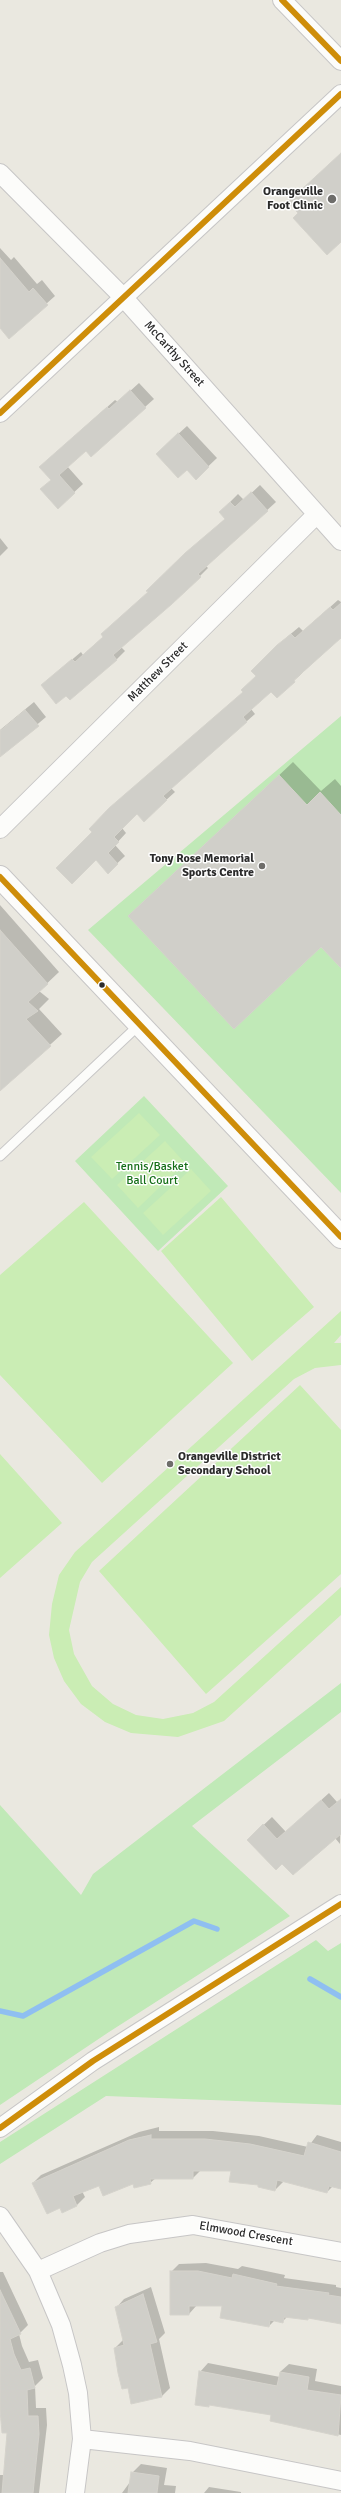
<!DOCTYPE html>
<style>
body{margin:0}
canvas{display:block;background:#eae8e0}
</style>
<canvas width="341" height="2493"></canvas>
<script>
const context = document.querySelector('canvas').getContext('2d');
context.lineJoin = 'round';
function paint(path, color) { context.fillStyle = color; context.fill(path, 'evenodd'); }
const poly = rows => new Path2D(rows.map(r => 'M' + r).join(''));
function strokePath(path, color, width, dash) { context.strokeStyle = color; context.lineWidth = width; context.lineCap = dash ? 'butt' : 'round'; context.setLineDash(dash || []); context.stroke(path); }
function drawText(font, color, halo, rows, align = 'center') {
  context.font = font + ' Signika,sans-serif'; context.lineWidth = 3; context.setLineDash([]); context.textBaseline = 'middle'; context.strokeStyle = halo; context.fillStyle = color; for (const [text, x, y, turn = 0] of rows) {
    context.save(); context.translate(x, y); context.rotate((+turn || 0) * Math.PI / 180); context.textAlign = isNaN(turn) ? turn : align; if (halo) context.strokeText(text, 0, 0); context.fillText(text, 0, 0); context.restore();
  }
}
const green = poly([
 [341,716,341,1193,88,930],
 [144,1096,228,1186,158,1251,75,1161],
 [341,1683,341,1712,192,1826,290,1916,109,2032,0,2105,0,1805,81,1895,93,1874],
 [316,1940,328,1951,341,1943,341,2105,106,2096,0,2164,0,2142]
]);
const pitch = poly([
 [139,1113,160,1135,112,1179,91,1157],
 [165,1141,185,1163,138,1208,117,1185],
 [191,1169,211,1191,163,1235,143,1213],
 [221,1197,314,1307,252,1361,161,1251],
 [84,1202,233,1363,102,1483,0,1375,0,1275],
 [341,1311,341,1335,334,1343,341,1343,341,1365,315,1368,294,1379,92,1562,80,1582,69,1630,74,1654,92,1686,113,1704,136,1715,163,1719,193,1713,214,1702,341,1587,341,1615,224,1721,178,1737,131,1733,105,1722,81,1704,64,1681,54,1658,49,1635,52,1604,59,1575,75,1552],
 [300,1385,341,1430,341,1574,206,1694,99,1571],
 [0,1454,62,1523,0,1578]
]);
const shadow = poly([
 [0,248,11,260,14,257,37,284,42,280,55,296,9,337,0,327],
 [139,383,154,399,91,455,86,449,67,466,83,484,58,507,52,480,40,467,115,400,118,402],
 [187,426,217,458,196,478,165,446],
 [260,485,276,502,206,566,208,568,200,576,121,647,125,651,117,659,70,699,66,694,42,685,81,652,83,655,104,636,226,518,228,504,238,494,244,500],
 [0,538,8,548,0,556],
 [338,600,341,602,341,636,277,697,271,691,251,709,255,714,171,788,175,792,144,820,137,812,122,828,126,833,115,845,125,856,108,872,94,832,90,829,119,800,244,692,257,676,253,671,287,637,299,627,303,631],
 [34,702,46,717,0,756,0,730],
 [293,762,321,791,335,779,341,786,341,967,321,946,144,903],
 [0,905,59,972,39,991,49,999,39,1009,62,1034,0,1090],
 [329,1793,337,1802,341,1799,340,1844,335,1838,316,1855,314,1853,282,1863,248,1840,272,1817,286,1832],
 [159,2127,159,2131,213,2131,259,2136,308,2147,317,2135,341,2142,341,2188,333,2186,327,2192,284,2181,275,2190,232,2170,201,2170,193,2178,156,2178,150,2183,100,2184,82,2191,85,2197,77,2205,63,2212,60,2207,33,2183,41,2175,139,2132],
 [206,2263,238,2269,242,2266,285,2275,284,2278,336,2285,336,2287,341,2288,341,2323,309,2318,307,2319,287,2317,282,2322,275,2320,269,2326,223,2305,197,2305,189,2314,171,2272,179,2264],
 [0,2272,3,2272,28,2325,19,2334,22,2346,29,2362,38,2360,43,2378,35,2386,36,2408,46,2408,47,2425,39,2493,0,2493,0,2475,4,2475,8,2432,0,2402],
 [151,2287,165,2333,159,2339,170,2388,162,2396,128,2387,115,2348,124,2339,116,2308,124,2299],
 [208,2363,280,2377,280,2372,289,2364,317,2369,315,2381,341,2386,341,2435,271,2421,272,2415,210,2404,208,2406,200,2372],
 [141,2464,167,2468,164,2485,176,2486,175,2493,122,2493,130,2482,132,2473],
 [209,2487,241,2492,241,2493,204,2493]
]);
const stream = poly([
 [310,1979,341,1997],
 [0,2011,23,2016,194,1921,217,1929]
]);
const building = poly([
 [341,153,341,242,327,255,293,218,298,213,288,202,341,153],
 [0,258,29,292,33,288,48,305,9,339,0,328,0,258],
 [130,390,146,408,91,457,86,451,59,475,75,493,58,509,40,489,51,480,39,467,107,407,109,409,130,390],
 [178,433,209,467,196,480,187,470,178,478,156,454,178,433],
 [251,492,268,511,198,574,201,577,172,604,113,655,117,660,70,700,66,696,56,704,41,685,72,659,75,662,103,637,101,634,148,592,146,591,185,553,225,519,219,512,230,502,235,507,251,492],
 [341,603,341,638,294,680,295,682,277,698,271,692,243,717,247,722,163,796,167,800,144,822,137,814,114,837,119,842,108,853,118,864,108,874,96,860,72,884,56,868,92,832,89,829,109,808,243,692,241,690,256,676,251,671,277,645,291,634,295,638,330,607,333,610,341,603],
 [25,710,39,726,0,757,0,731,25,710],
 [279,775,307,805,320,792,341,815,341,968,321,947,234,1029,128,916,279,775],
 [0,930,48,984,28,1002,38,1011,26,1019,51,1046,0,1091,0,930],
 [341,1799,341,1834,293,1875,282,1864,276,1870,247,1840,263,1824,277,1839,321,1800,329,1809,341,1799],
 [151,2135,151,2139,205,2139,250,2144,304,2156,308,2142,341,2152,341,2189,329,2186,327,2193,277,2180,275,2191,258,2187,258,2185,229,2182,231,2171,193,2171,193,2179,150,2179,151,2184,134,2188,133,2184,103,2196,99,2186,73,2196,77,2206,62,2213,60,2208,47,2214,32,2183,129,2140,151,2135],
 [170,2271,198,2271,232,2278,233,2274,277,2284,276,2286,329,2293,328,2295,341,2297,341,2324,308,2318,308,2320,284,2317,283,2323,270,2320,269,2327,220,2318,222,2306,189,2306,189,2315,170,2315,170,2271],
 [0,2290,21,2334,10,2339,14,2354,21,2370,30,2368,35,2388,27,2390,28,2416,38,2416,39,2434,33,2493,2,2493,7,2433,2,2433,0,2410,0,2290],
 [143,2294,157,2342,150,2344,162,2397,131,2404,128,2388,122,2389,118,2373,114,2348,124,2345,115,2307,143,2294],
 [199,2371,277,2386,280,2372,309,2377,307,2390,341,2395,338,2436,270,2421,271,2415,209,2405,209,2407,195,2405,199,2371],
 [131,2472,159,2476,157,2493,128,2493,131,2472]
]);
const lane = poly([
 [0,1156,139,1025]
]);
const street = poly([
 [282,0,341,61],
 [0,173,123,297,341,541],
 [0,413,341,94],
 [0,829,316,515],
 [0,2128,93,2061,341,1904],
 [0,2216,38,2271,61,2325,72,2365,78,2393,82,2439,75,2493],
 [38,2271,100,2243,129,2234,193,2225,341,2252],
 [82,2439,190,2451,341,2481]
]);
const secondary = poly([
 [0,877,341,1237]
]);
const bus1 = poly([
 [282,0,341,61],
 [0,413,341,94],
 [0,877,341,1237],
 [0,2128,93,2061,341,1904]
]);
const markers = [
 [332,199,5,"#6e6d6a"],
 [262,866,4,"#6e6d6a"],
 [102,985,3.5,"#2b2b2b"],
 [170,1464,4,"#6e6d6a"]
];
const poiNames = [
 ["Orangeville",323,192],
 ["Foot Clinic",323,206],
 ["Tony Rose Memorial",254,859],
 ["Sports Centre",254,873],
 ["Orangeville District",178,1457,"left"],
 ["Secondary School",178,1471,"left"]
];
const streetNames = [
 ["McCarthy Street",174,354,48],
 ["Matthew Street",158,672,-45],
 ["Elmwood Crescent",246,2234,10]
];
const parkNames = [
 ["Tennis/Basket",152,1167],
 ["Ball Court",152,1181]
];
paint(green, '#c0e9b7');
paint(pitch, '#caedb4');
paint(shadow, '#0003');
strokePath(stream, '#8fbff1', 5.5);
paint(building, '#d0cfc9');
strokePath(building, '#d5d3cc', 1);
strokePath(lane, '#c7c6c6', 11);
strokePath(street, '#c7c6c6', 20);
strokePath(secondary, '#c7c6c6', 24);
strokePath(lane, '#fcfcfa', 9);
strokePath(street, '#fcfcfa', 18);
strokePath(secondary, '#fcfcfa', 22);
strokePath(bus1, '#ce8d09', 6);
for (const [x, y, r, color] of markers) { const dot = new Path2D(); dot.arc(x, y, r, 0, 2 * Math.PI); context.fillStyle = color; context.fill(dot); strokePath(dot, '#fff', 1.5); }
drawText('bold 12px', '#2b2b2b', '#fff', poiNames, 'right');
drawText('12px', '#2b2b2b', '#fff', streetNames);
drawText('12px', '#156e18', '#fff', parkNames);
</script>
